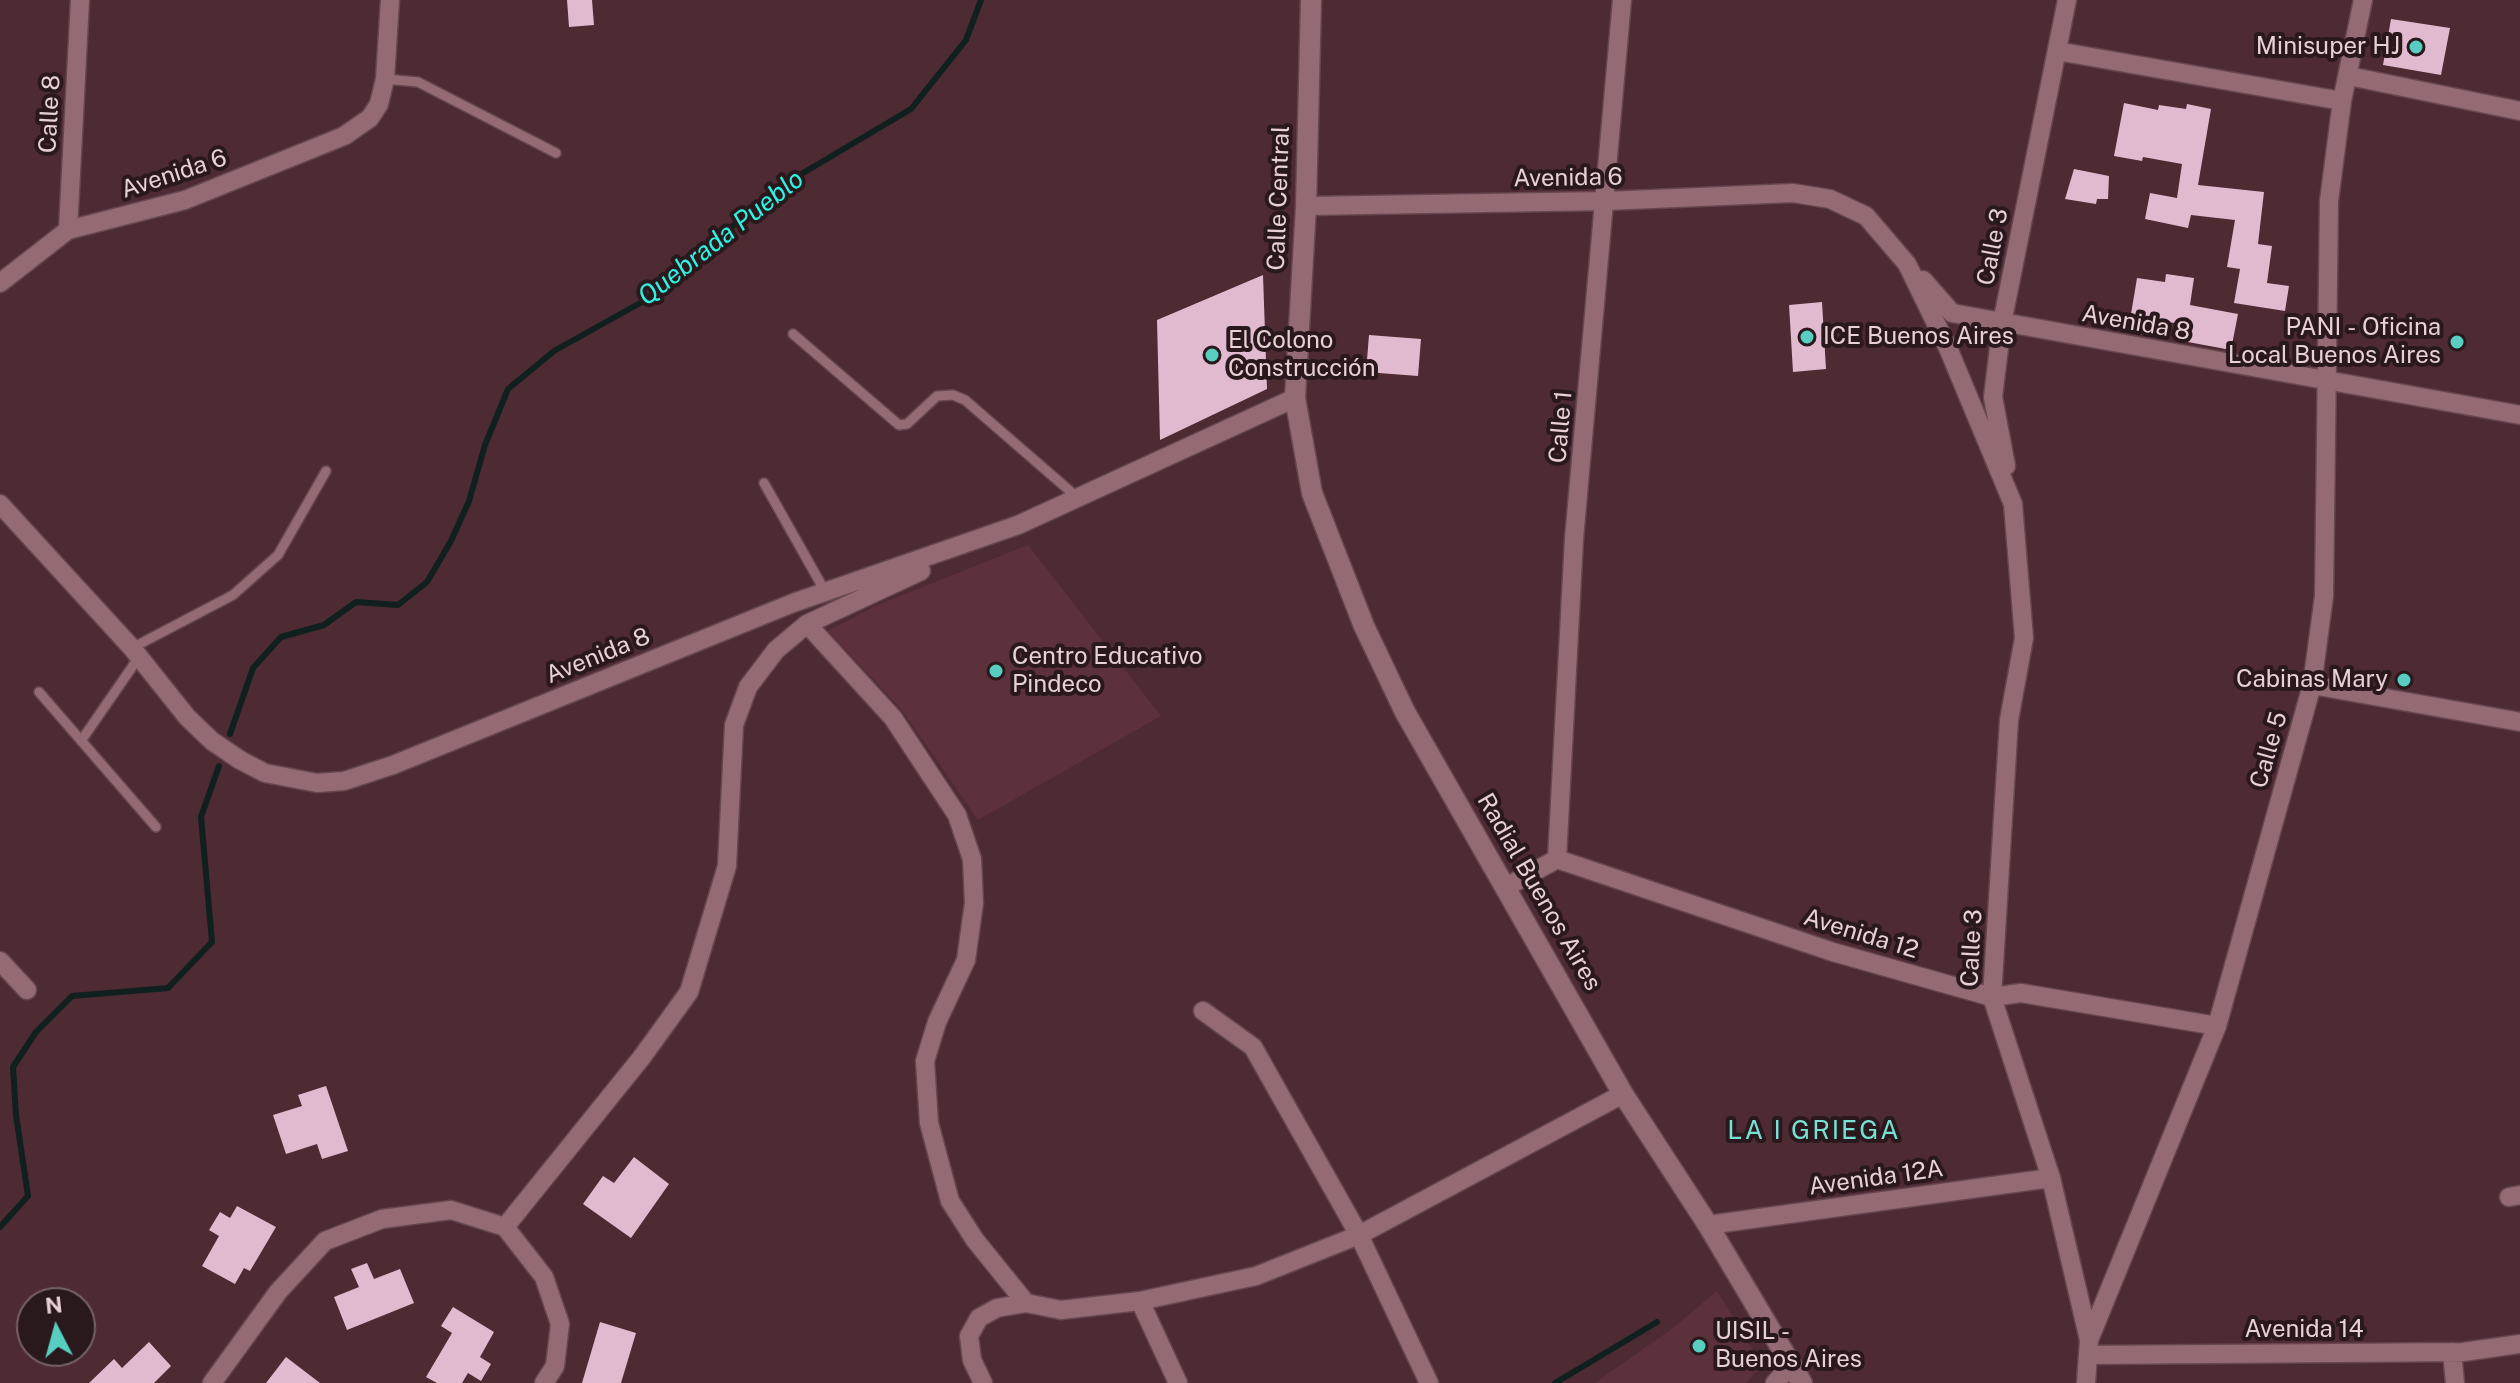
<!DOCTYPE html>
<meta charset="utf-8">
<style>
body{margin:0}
#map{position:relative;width:2520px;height:1383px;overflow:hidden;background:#4e2a33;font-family:"Public Sans",sans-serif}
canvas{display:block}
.north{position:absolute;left:16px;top:1287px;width:80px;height:80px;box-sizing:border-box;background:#29191d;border:2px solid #756266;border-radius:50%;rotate:354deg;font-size:22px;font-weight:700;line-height:32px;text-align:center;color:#e8d0d4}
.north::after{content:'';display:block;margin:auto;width:28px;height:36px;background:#58cec0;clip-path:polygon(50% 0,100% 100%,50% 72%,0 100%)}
</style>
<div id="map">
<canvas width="2520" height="1383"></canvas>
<div class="north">N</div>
</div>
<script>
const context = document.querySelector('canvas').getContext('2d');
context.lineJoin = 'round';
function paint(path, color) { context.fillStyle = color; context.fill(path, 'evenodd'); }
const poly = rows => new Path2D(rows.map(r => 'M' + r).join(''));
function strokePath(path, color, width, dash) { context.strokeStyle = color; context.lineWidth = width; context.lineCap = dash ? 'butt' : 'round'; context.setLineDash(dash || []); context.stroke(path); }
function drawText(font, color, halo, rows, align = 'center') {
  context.font = font + ' "Public Sans",sans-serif'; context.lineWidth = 8; context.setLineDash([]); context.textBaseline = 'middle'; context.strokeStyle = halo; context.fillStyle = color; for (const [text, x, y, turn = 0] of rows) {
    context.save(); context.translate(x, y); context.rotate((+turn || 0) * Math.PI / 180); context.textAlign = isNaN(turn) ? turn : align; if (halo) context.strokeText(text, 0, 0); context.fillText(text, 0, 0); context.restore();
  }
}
const built = poly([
 [1028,545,1161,716,978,820,902,710,828,631,873,607],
 [1717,1291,1762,1365,1746,1383,1595,1383,1673,1328]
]);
const stream = poly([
 [230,734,253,668,281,637,324,625,356,602,398,605,427,582,451,541,469,501,485,445,508,389,554,351,649,298,699,252,793,179,911,109,966,40,981,0],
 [0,1227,28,1196,16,1115,13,1067,36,1032,72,996,168,988,212,942,201,817,219,766],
 [1555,1383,1657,1322]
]);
const building = poly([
 [567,0,592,0,594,25,569,27],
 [2391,19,2450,28,2441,75,2383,65],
 [2124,103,2158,110,2159,105,2186,109,2187,104,2211,109,2198,185,2264,192,2258,244,2272,246,2267,283,2289,286,2285,311,2234,303,2240,269,2227,267,2235,220,2191,215,2188,228,2145,219,2150,193,2177,198,2182,164,2143,157,2142,161,2114,156],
 [2074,169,2109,176,2108,199,2097,199,2096,204,2065,199],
 [2166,274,2194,278,2190,305,2238,314,2231,350,2188,342,2190,325,2152,320,2149,336,2128,332,2137,278,2165,282],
 [1263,275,1267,389,1160,440,1157,320],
 [1822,302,1826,369,1793,372,1789,305],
 [1369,335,1421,339,1418,376,1366,372],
 [326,1086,348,1151,322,1159,317,1144,286,1154,273,1115,302,1106,298,1095],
 [634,1157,669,1184,631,1238,583,1204,603,1176,614,1183],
 [237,1206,276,1227,250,1271,244,1268,235,1284,202,1266,219,1236,209,1230,220,1212,230,1218],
 [367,1263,374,1279,400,1269,414,1303,347,1330,334,1297,359,1287,351,1269],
 [453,1307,494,1332,480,1357,491,1364,481,1381,468,1373,462,1383,437,1383,426,1377,452,1333,441,1326],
 [600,1322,636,1333,621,1383,582,1383],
 [149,1342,171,1366,154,1383,89,1383,114,1359,122,1368],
 [286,1357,320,1383,266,1383]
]);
const lane = poly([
 [385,79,418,82,556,153],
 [793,334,899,425,907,424,937,396,953,395,965,400,1078,498],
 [764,483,826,593],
 [132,648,233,595,278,555,326,471],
 [39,692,156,827],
 [81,741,139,657]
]);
const street = poly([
 [2057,51,2342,101],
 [2349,76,2520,111],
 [1306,206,1606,201,1793,193,1830,199,1866,216,1907,264,1948,348,2013,504,2024,638,2009,720,1992,997,2051,1178,2089,1340,2086,1383],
 [68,230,80,0],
 [1923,280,1952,313,2520,415],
 [0,283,68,230,185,200,344,136,370,118,379,104,385,79,390,0],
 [2006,466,1993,397,2002,323,2067,0],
 [0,504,132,648,187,717,212,741,240,760,265,773,317,783,344,781,393,765,793,603,1018,525,1295,398],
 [807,624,893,718,957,815,972,859,974,903,966,960,937,1022,925,1061,929,1123,950,1201,975,1240,1026,1303],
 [2312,685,2520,722],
 [1557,859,1574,539,1622,0],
 [1506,887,1557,859,1833,952,1992,997,2021,993,2217,1026],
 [0,961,27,990],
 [1203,1011,1253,1047,1359,1235,1429,1383],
 [2509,1197,2520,1195],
 [1708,1225,2051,1178],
 [505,1227,642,1057,689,992,727,866,734,725,748,687,776,650,807,624,921,571],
 [1140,1301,1178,1383],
 [2089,1340,2217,1026,2312,685,2324,596,2329,201,2342,101,2363,0],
 [2452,1352,2455,1383],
 [2088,1355,2463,1352,2520,1344],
 [212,1383,278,1292,325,1241,382,1219,451,1210,505,1227,544,1277,560,1324,555,1366,544,1383],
 [983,1383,972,1360,969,1336,979,1318,997,1308,1026,1303,1061,1310,1140,1301,1256,1276,1359,1235,1623,1094],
 [1775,1383,1791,1365]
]);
const secondary = poly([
 [1311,0,1306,206,1295,398,1312,493,1364,626,1405,712,1623,1094,1708,1225,1802,1383]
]);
const markers = [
 [2416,47,8,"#58cec0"],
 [1807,337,8,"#58cec0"],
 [2457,342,8,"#58cec0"],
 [1212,355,8,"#58cec0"],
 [996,671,8,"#58cec0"],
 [2404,680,8,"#58cec0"],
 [1699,1346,8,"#58cec0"]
];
const poiNames = [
 ["Minisuper HJ",2400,47,"right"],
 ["PANI - Oficina",2441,328,"right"],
 ["Local Buenos Aires",2441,356,"right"],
 ["ICE Buenos Aires",1823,337],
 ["El Colono",1228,341],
 ["Construcción",1228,369],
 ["Centro Educativo",1012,657],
 ["Pindeco",1012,685],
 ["Cabinas Mary",2388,680,"right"],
 ["UISIL -",1715,1332],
 ["Buenos Aires",1715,1360]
];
const streetNames = [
 ["Calle 8",50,114,-87],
 ["Avenida 6",174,174,-18],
 ["Avenida 6",1568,178,-1],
 ["Calle Central",1279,198,-88],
 ["Calle 3",1993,247,-79],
 ["Avenida 8",2136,323,10],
 ["Calle 1",1561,427,-85],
 ["Avenida 8",598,656,-22],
 ["Calle 5",2269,750,-74],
 ["Radial Buenos Aires",1539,892,60],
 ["Avenida 12",1861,934,17],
 ["Calle 3",1972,948,-87],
 ["Avenida 12A",1876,1178,-8],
 ["Avenida 14",2304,1330]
];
const waterNames = [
 ["Quebrada Pueblo",721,238,-38]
];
const neighbourhoodNames = [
 ["LA I GRIEGA",1814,1131]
];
paint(built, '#5c313c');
strokePath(stream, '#0f201e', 6);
paint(building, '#e2bad0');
strokePath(lane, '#66474f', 12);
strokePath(street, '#66474f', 21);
strokePath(secondary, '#66474f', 23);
strokePath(lane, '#946b73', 9);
strokePath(street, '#946b73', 18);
strokePath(secondary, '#946b73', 20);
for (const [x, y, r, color] of markers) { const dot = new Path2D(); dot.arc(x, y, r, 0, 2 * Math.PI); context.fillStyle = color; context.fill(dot); strokePath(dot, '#29191d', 3); }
drawText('24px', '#e8d0d4', '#29191d', poiNames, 'left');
drawText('24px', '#e8d0d4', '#29191d', streetNames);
drawText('italic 26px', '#2df5e3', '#29191d', waterNames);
context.letterSpacing = '2px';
drawText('26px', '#78e1d3', '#29191d', neighbourhoodNames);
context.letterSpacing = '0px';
</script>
